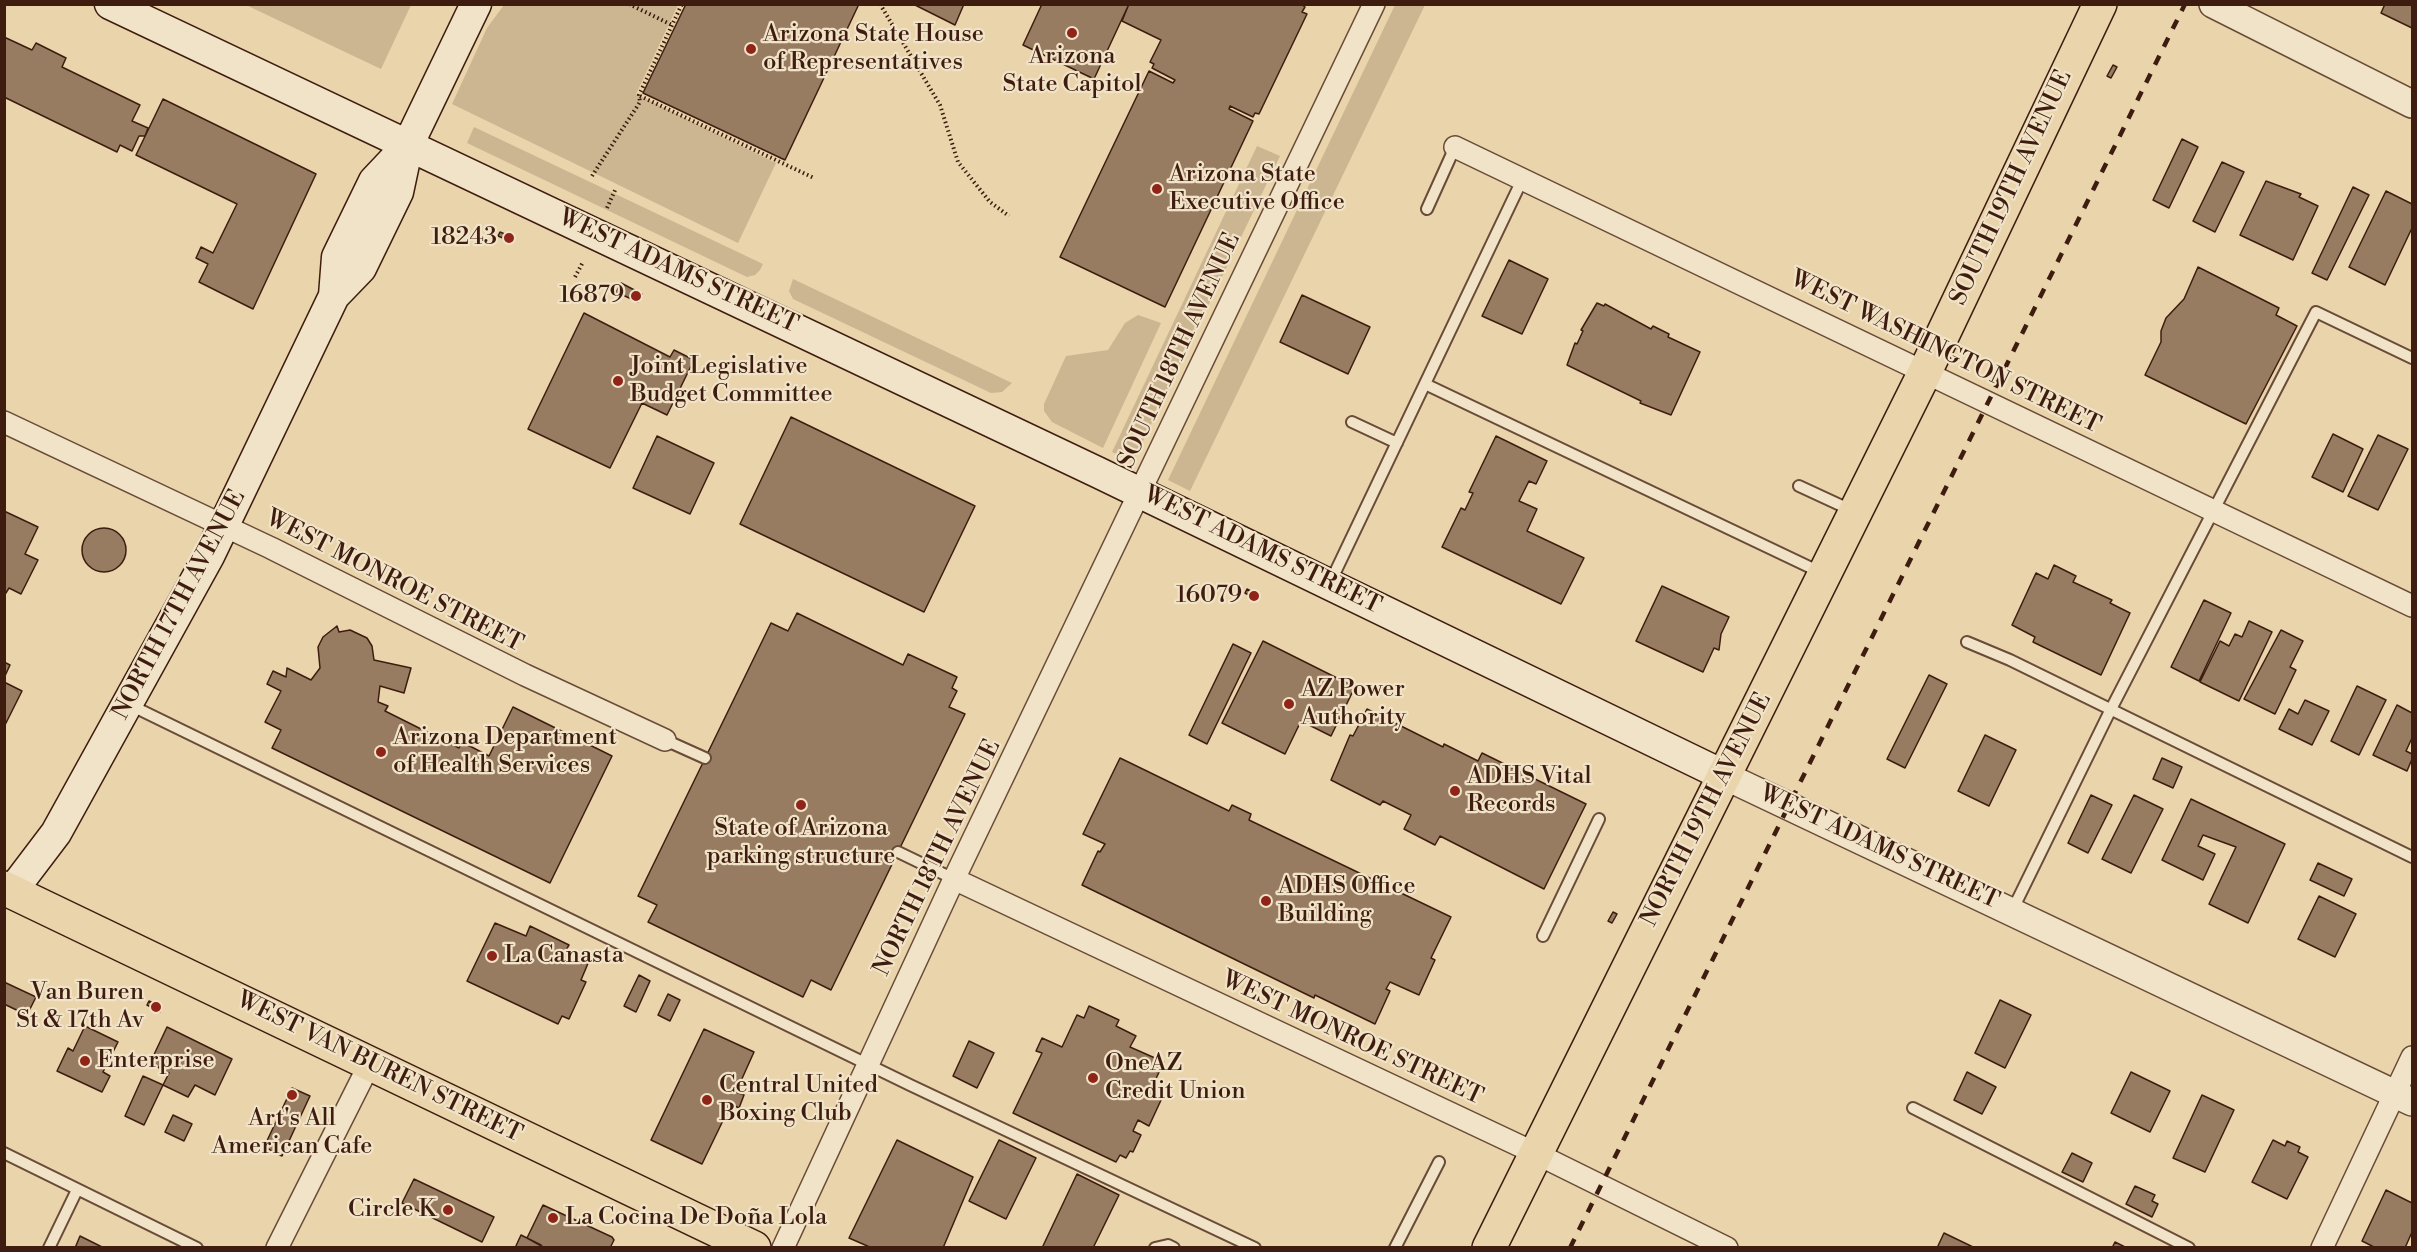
<!DOCTYPE html>
<meta charset="utf-8">
<style>
body{margin:0}
#map{position:relative;width:2417px;height:1252px;overflow:hidden;background:#e9d4ab;font-family:"Libre Bodoni",serif}
canvas{display:block}
.frame{position:absolute;inset:0;border:6px solid #3e1d10;pointer-events:none}
</style>
<div id="map">
<canvas width="2417" height="1252"></canvas>
<div class="frame"></div>
</div>
<script>
const context = document.querySelector('canvas').getContext('2d');
context.lineJoin = 'round';
function paint(path, color) { context.fillStyle = color; context.fill(path, 'evenodd'); }
const poly = rows => new Path2D(rows.map(r => 'M' + r).join(''));
function strokePath(path, color, width, dash) { context.strokeStyle = color; context.lineWidth = width; context.lineCap = dash ? 'butt' : 'round'; context.setLineDash(dash || []); context.stroke(path); }
function drawText(font, color, halo, rows, align = 'center') {
  context.font = font + ' "Libre Bodoni",serif'; context.lineWidth = 4.5; context.setLineDash([]); context.textBaseline = 'middle'; context.strokeStyle = halo; context.fillStyle = color; for (const [text, x, y, turn = 0] of rows) {
    context.save(); context.translate(x, y); context.rotate((+turn || 0) * Math.PI / 180); context.textAlign = isNaN(turn) ? turn : align; if (halo) context.strokeText(text, 0, 0); context.fillText(text, 0, 0); context.restore();
  }
}
const green = poly([
 [246,5,411,5,381,69],
 [504,5,678,5,636,94,776,163,738,243,452,104,487,28],
 [1395,5,1425,5,1190,491,1168,480],
 [474,127,763,264,760,270,755,275,747,277,467,143],
 [1257,146,1280,156,1133,462,1112,452],
 [793,279,1012,383,1002,392,991,393,793,299,789,291],
 [1138,315,1161,323,1103,448,1052,422,1044,411,1044,404,1066,356,1108,350,1125,323]
]);
const building = poly([
 [686,4,859,4,785,160,643,93,686,4],
 [913,4,964,4,955,25,913,4],
 [1042,4,1129,4,1094,79,1023,45,1042,4],
 [1129,4,1301,4,1305,7,1302,12,1307,14,1259,114,1255,113,1253,117,1230,106,1229,109,1253,121,1165,307,1060,257,1149,71,1173,83,1175,80,1152,68,1154,64,1150,62,1161,40,1122,21,1129,4],
 [2385,4,2412,4,2412,28,2381,13,2385,4],
 [4,37,32,50,36,43,66,58,62,67,140,105,132,121,148,128,145,136,139,136,132,151,120,145,117,152,4,97,4,37],
 [2113,65,2117,67,2111,78,2107,76,2113,65],
 [163,99,316,174,253,309,199,282,208,264,196,258,201,247,213,253,237,204,136,155,163,99],
 [2182,139,2198,147,2169,208,2153,200,2182,139],
 [2222,162,2244,172,2215,232,2193,221,2222,162],
 [2266,181,2301,194,2299,197,2318,206,2293,260,2240,235,2266,181],
 [2353,187,2369,195,2327,280,2312,273,2353,187],
 [2386,191,2412,204,2412,228,2385,285,2349,267,2386,191],
 [500,232,512,237,510,241,498,236,500,232],
 [1509,260,1548,279,1522,334,1482,316,1509,260],
 [2198,267,2279,308,2276,315,2297,326,2246,424,2145,375,2161,342,2161,331,2166,318,2184,299,2198,267],
 [621,283,642,294,638,302,616,292,621,283],
 [1302,295,1370,327,1348,374,1280,342,1302,295],
 [1597,303,1604,306,1605,304,1651,329,1653,326,1669,334,1668,337,1700,352,1671,415,1640,403,1641,401,1567,365,1575,343,1577,344,1583,331,1581,330,1597,303],
 [584,313,670,357,674,350,694,360,667,415,642,403,610,468,528,429,584,313],
 [791,417,975,506,924,612,740,524,791,417],
 [2333,434,2363,449,2343,492,2312,477,2333,434],
 [2378,435,2408,449,2378,510,2348,496,2378,435],
 [657,436,714,463,690,514,633,488,657,436],
 [1496,436,1547,461,1536,484,1529,481,1519,501,1537,509,1527,531,1584,558,1561,604,1442,547,1461,508,1465,510,1473,493,1469,492,1496,436],
 [4,511,38,527,25,554,38,560,21,594,9,588,4,596,4,511],
 '82 550a22 22 0 1 1 44 0a22 22 0 1 1-44 0Z',
 [2054,565,2076,576,2073,582,2112,600,2110,603,2130,613,2101,675,2033,642,2035,637,2012,625,2036,573,2048,579,2054,565],
 [1662,586,1729,617,1721,634,1719,650,1714,648,1703,672,1636,641,1662,586],
 [1247,589,1258,595,1256,599,1245,593,1247,589],
 [2204,600,2231,613,2199,681,2171,667,2204,600],
 [797,613,903,665,908,654,957,677,952,688,957,691,949,707,965,714,831,990,811,980,803,997,648,922,657,905,638,896,771,623,788,631,797,613],
 [2249,621,2272,632,2239,701,2200,682,2220,641,2229,646,2235,634,2242,637,2249,621],
 [337,626,339,632,350,630,367,638,372,646,374,660,411,668,404,693,380,686,378,702,388,706,385,711,459,748,462,742,489,756,513,707,612,756,550,883,272,748,281,730,265,722,281,691,267,684,273,671,286,677,287,668,311,680,320,668,318,647,323,637,337,626],
 [2281,630,2303,641,2290,667,2296,670,2275,714,2244,699,2281,630],
 [1263,641,1355,687,1331,736,1301,721,1285,754,1222,723,1263,641],
 [1233,644,1251,653,1207,744,1189,735,1233,644],
 [4,662,10,665,4,678,4,662],
 [1929,675,1947,684,1905,768,1887,759,1929,675],
 [4,682,22,691,4,727,4,682],
 [2357,686,2386,700,2359,755,2331,741,2357,686],
 [2305,700,2329,711,2312,745,2279,729,2289,709,2298,714,2305,700],
 [2397,705,2412,713,2412,738,2406,751,2412,754,2412,759,2407,771,2373,755,2397,705],
 [1367,709,1443,747,1444,744,1478,761,1482,753,1586,804,1544,889,1440,836,1435,845,1404,829,1411,815,1383,801,1380,805,1331,780,1350,735,1353,736,1367,709],
 [1985,735,2016,750,1989,806,1958,791,1985,735],
 [1120,758,1229,811,1232,805,1251,814,1249,820,1451,917,1431,958,1435,960,1419,995,1390,982,1386,989,1390,991,1375,1024,1315,995,1314,998,1082,885,1098,851,1100,852,1105,844,1083,834,1120,758],
 [2162,758,2182,767,2173,788,2153,779,2162,758],
 [2091,795,2112,805,2088,853,2068,843,2091,795],
 [2134,795,2163,809,2131,873,2102,859,2134,795],
 [2191,799,2285,844,2248,923,2209,904,2236,847,2203,835,2198,846,2215,854,2203,880,2162,860,2191,799],
 [2318,863,2352,879,2344,896,2310,880,2318,863],
 [2319,896,2356,914,2335,957,2298,939,2319,896],
 [1613,912,1617,914,1612,923,1608,921,1613,912],
 [495,923,526,936,530,926,569,945,566,950,589,961,581,980,586,982,569,1019,562,1016,558,1024,467,981,495,923],
 [639,975,650,981,636,1012,624,1006,639,975],
 [4,982,36,997,27,1015,4,1004,4,982],
 [668,994,680,1000,670,1021,658,1015,668,994],
 [2000,1000,2031,1015,2005,1068,1975,1053,2000,1000],
 [149,1001,162,1007,160,1012,147,1005,149,1001],
 [1089,1006,1119,1020,1116,1026,1136,1036,1130,1047,1164,1062,1149,1093,1162,1098,1149,1126,1138,1120,1133,1131,1141,1135,1133,1152,1130,1151,1126,1158,1120,1155,1116,1162,1013,1113,1042,1053,1036,1051,1042,1038,1062,1047,1077,1015,1084,1018,1089,1006],
 [85,1026,118,1042,103,1072,110,1076,102,1092,57,1071,68,1048,73,1051,85,1026],
 [167,1027,232,1059,215,1095,195,1085,188,1097,163,1085,169,1073,150,1063,167,1027],
 [704,1029,754,1052,736,1092,744,1095,739,1108,731,1104,702,1164,651,1140,704,1029],
 [969,1041,994,1053,977,1088,953,1076,969,1041],
 [1967,1072,1996,1087,1982,1114,1954,1100,1967,1072],
 [2131,1072,2170,1091,2150,1132,2111,1113,2131,1072],
 [143,1076,163,1085,144,1125,125,1116,143,1076],
 [292,1088,310,1096,282,1156,264,1147,292,1088],
 [2202,1095,2234,1110,2205,1172,2173,1158,2202,1095],
 [173,1115,192,1124,184,1141,165,1132,173,1115],
 [897,1140,973,1177,943,1248,872,1248,849,1238,897,1140],
 [999,1140,1036,1158,1006,1219,969,1201,999,1140],
 [2273,1140,2285,1146,2287,1141,2300,1147,2298,1152,2308,1157,2287,1199,2252,1182,2273,1140],
 [2072,1153,2092,1163,2083,1182,2062,1172,2072,1153],
 [1077,1174,1119,1195,1093,1248,1042,1248,1077,1174],
 [414,1179,494,1217,482,1242,402,1203,414,1179],
 [2135,1186,2155,1195,2152,1201,2158,1204,2152,1217,2126,1204,2135,1186],
 [2386,1190,2412,1203,2412,1232,2405,1248,2376,1248,2362,1241,2386,1190],
 [543,1205,612,1237,614,1240,611,1246,614,1248,545,1248,527,1238,543,1205],
 [1944,1233,1973,1247,1972,1248,1937,1248,1944,1233],
 [521,1235,541,1245,539,1248,515,1248,521,1235],
 [80,1236,104,1248,75,1248,80,1236],
 [2115,1242,2127,1248,2112,1248,2115,1242]
]);
const path = poly([
 [629,4,672,25],
 [880,4,940,105,958,162,990,202,1009,216],
 [640,96,814,178],
 [592,176,640,102,639,95,682,4],
 [607,208,616,188],
 [575,277,583,262]
]);
const service = poly([
 [1427,209,1455,147],
 [1425,384,1822,573],
 [1352,422,1397,443],
 [1799,486,1853,511],
 [1330,583,1523,178],
 [1967,642,2010,660,2412,857],
 [128,704,910,1085,1255,1248],
 [665,740,705,758],
 [898,852,954,879],
 [2012,911,2110,711,2316,312,2412,358],
 [1543,936,1599,819],
 [1913,1108,2189,1248],
 [4,1153,197,1248],
 [49,1248,77,1190],
 [1155,1248,1168,1245,1174,1248],
 [1395,1248,1439,1162]
]);
const minor = poly([
 [1455,147,2412,606],
 [4,422,271,548,525,675,665,740],
 [954,879,1537,1154,1727,1248],
 [277,1248,369,1065],
 [783,1248,954,879,1374,4],
 [2322,1248,2412,1057]
]);
const tertiary = poly([
 [2213,4,2412,104],
 [1725,776,2412,1102]
]);
const secondary = poly([
 [110,4,1097,472,1725,776],
 [334,296,337,257,374,181,408,145],
 [12,891,56,833,209,556,334,296,361,268,398,192,408,145,476,4]
]);
const primary = poly([
 [4,888,754,1248],
 [1489,1248,1925,372,2100,4]
]);
const rail = poly([
 [1570,1248,2185,4]
]);
const markers = [
 [1072,33,6,"#8f2418"],
 [751,49,6,"#8f2418"],
 [1157,189,6,"#8f2418"],
 [509,238,6,"#8f2418"],
 [636,296,6,"#8f2418"],
 [618,381,6,"#8f2418"],
 [1254,596,6,"#8f2418"],
 [1289,704,6,"#8f2418"],
 [381,752,6,"#8f2418"],
 [1455,791,6,"#8f2418"],
 [801,805,6,"#8f2418"],
 [1266,901,6,"#8f2418"],
 [492,956,6,"#8f2418"],
 [156,1007,6,"#8f2418"],
 [85,1061,6,"#8f2418"],
 [1093,1078,6,"#8f2418"],
 [292,1095,6,"#8f2418"],
 [707,1100,6,"#8f2418"],
 [448,1210,6,"#8f2418"],
 [553,1218,6,"#8f2418"]
];
const poiNames = [
 ["Arizona State House",763,35],
 ["of Representatives",763,63],
 ["Arizona",1072,57,"center"],
 ["State Capitol",1072,85,"center"],
 ["Arizona State",1169,175],
 ["Executive Office",1169,203],
 ["18243",497,238,"right"],
 ["16879",624,296,"right"],
 ["Joint Legislative",630,367],
 ["Budget Committee",630,395],
 ["16079",1242,596,"right"],
 ["AZ Power",1301,690],
 ["Authority",1301,718],
 ["Arizona Department",393,738],
 ["of Health Services",393,766],
 ["ADHS Vital",1467,777],
 ["Records",1467,805],
 ["State of Arizona",801,829,"center"],
 ["parking structure",801,857,"center"],
 ["ADHS Office",1278,887],
 ["Building",1278,915],
 ["La Canasta",504,956],
 ["Van Buren",144,993,"right"],
 ["St & 17th Av",144,1021,"right"],
 ["Enterprise",97,1061],
 ["OneAZ",1105,1064],
 ["Credit Union",1105,1092],
 ["Central United",719,1086],
 ["Boxing Club",719,1114],
 ["Art's All",292,1119,"center"],
 ["American Cafe",292,1147,"center"],
 ["Circle K",436,1210,"right"],
 ["La Cocina De Doña Lola",565,1218]
];
const streetNames = [
 ["SOUTH 19TH AVENUE",2012,188,-65],
 ["WEST ADAMS STREET",678,272,25],
 ["SOUTH 18TH AVENUE",1180,351,-65],
 ["WEST WASHINGTON STREET",1945,353,26],
 ["WEST ADAMS STREET",1262,551,26],
 ["WEST MONROE STREET",394,582,27],
 ["NORTH 17TH AVENUE",180,605,-62],
 ["NORTH 19TH AVENUE",1707,810,-63],
 ["WEST ADAMS STREET",1879,848,25],
 ["NORTH 18TH AVENUE",938,858,-64],
 ["WEST MONROE STREET",1352,1039,25],
 ["WEST VAN BUREN STREET",379,1068,26]
];
paint(green, '#ccb591');
paint(building, '#977c61');
strokePath(building, '#3e1d10', 1.5);
strokePath(service, '#694b37', 14);
strokePath(minor, '#694b37', 24);
strokePath(tertiary, '#694b37', 30);
strokePath(secondary, '#3e1d10', 33);
strokePath(primary, '#3e1d10', 36);
strokePath(path, '#3e1d10', 4, [1.5, 3]);
strokePath(service, '#f1e3c8', 10);
strokePath(minor, '#f1e3c8', 21);
strokePath(tertiary, '#f1e3c8', 27);
strokePath(secondary, '#f1e3c8', 30);
strokePath(primary, '#e9d4ab', 33);
strokePath(rail, '#3e1d10', 4.5, [10, 10]);
for (const [x, y, r, color] of markers) { const dot = new Path2D(); dot.arc(x, y, r, 0, 2 * Math.PI); context.fillStyle = color; context.fill(dot); strokePath(dot, '#f1e3c8', 2); }
drawText('24px', '#3e1d10', '#f1e3c8', poiNames, 'left');
drawText('24px', '#3e1d10', '#f1e3c8', streetNames);
</script>
